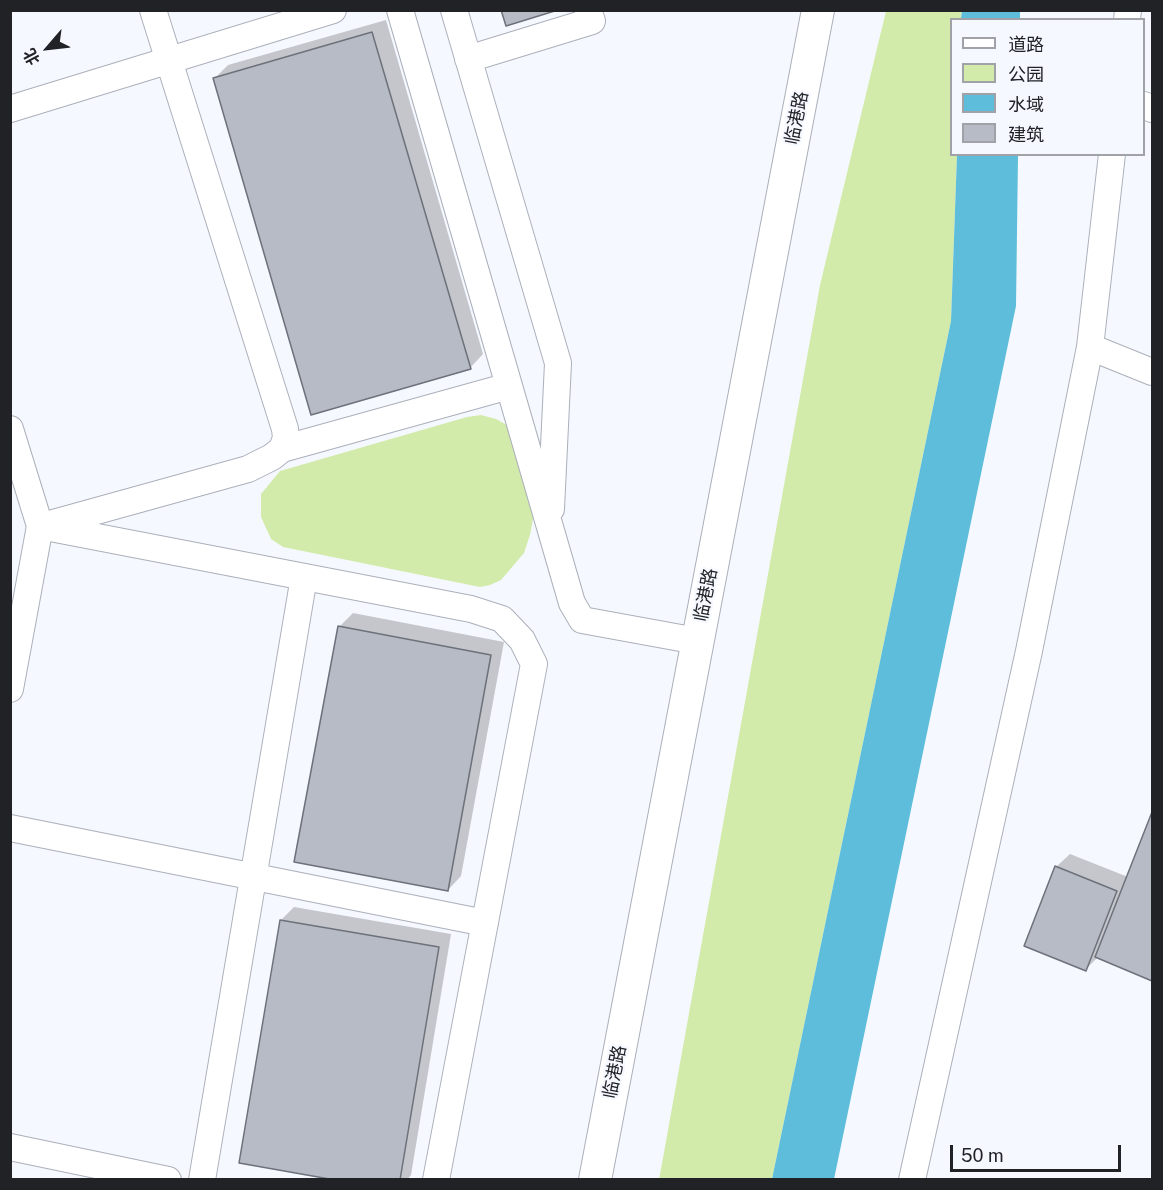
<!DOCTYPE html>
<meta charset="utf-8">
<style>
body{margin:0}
#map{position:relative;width:1163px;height:1190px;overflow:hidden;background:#f5f8ff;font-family:"Public Sans","Noto Sans SC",sans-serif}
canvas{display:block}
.frame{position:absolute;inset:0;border:12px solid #202226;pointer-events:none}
.legend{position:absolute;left:950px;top:18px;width:195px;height:138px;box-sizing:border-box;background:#f5f8ff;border:2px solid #a0a2a8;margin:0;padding:8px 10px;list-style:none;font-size:18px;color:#202226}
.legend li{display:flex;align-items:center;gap:12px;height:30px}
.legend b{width:30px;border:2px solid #a0a2a8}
.north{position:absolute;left:18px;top:18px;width:60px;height:60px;-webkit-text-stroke:4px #f5f8ff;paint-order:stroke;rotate:242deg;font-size:16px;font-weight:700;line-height:24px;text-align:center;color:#202226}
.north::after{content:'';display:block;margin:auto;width:21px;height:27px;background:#202226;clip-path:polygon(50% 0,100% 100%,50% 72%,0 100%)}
.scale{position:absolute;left:950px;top:1145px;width:171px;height:27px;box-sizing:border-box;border:3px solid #202226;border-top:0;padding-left:8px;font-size:18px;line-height:21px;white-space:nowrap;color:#202226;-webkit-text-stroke:4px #f5f8ff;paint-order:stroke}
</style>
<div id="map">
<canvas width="1163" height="1190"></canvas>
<div class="frame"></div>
<ul class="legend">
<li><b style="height:8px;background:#fff"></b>道路</li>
<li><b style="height:16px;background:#d3ebaa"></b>公园</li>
<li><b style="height:16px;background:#5dbdda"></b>水域</li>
<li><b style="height:16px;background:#b6bbc5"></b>建筑</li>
</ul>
<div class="north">北</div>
<div class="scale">50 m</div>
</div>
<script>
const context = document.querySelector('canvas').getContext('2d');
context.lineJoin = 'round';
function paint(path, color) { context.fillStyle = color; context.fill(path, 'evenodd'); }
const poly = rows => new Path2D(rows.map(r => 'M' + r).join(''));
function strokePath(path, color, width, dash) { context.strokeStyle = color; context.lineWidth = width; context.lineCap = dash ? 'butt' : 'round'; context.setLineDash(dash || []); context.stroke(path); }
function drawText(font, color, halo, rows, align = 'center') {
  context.font = font + ' "Public Sans","Noto Sans SC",sans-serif'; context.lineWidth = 4.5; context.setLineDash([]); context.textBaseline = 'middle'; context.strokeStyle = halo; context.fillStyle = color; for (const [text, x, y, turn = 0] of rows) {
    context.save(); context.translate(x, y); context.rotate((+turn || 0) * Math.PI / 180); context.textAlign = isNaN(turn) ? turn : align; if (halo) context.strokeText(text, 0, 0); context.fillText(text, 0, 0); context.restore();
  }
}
const green = poly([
 [886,11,962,11,961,19,952,20,952,154,957,155,951,321,772,1179,659,1180,820,285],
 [481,415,496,419,507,425,517,440,536,503,530,535,524,553,501,580,490,585,480,587,283,547,271,539,261,517,261,494,280,471,467,417]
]);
const water = poly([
 [962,11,1020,11,1020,19,961,19],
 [957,155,1018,155,1016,306,834,1179,772,1179,951,321]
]);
const shadow = poly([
 [386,20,483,354,470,368,215,78,228,65],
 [353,613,504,642,461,876,448,890,339,627],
 [1152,816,1152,979,1098,957,1086,969,1056,867,1070,854,1128,877],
 [294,907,451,934,411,1175,407,1180,344,1180,281,920]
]);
const building = poly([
 [501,10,558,10,506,26,501,10],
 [372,32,471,369,311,415,213,78,372,32],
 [338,626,491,655,448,891,294,862,338,626],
 [1152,812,1152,981,1095,957,1152,812],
 [1055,866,1117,891,1086,971,1024,946,1055,866],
 [280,920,439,947,400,1180,335,1180,239,1163,280,920]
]);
const minor = poly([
 [400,10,572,603,582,620,697,641],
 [454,10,558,363,551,509],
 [1127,20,1128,10],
 [468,59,592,21,588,10],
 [1144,105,1152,109],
 [10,109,333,10],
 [1090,347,1152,372],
 [10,429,40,526,10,689],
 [282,449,509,386],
 [46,525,248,469,272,457,282,449,286,438,285,429,153,10],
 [40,526,471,609,502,619,522,640,534,664,436,1180],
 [10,828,485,923],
 [10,1147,168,1180],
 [202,1180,304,577],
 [912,1180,1029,651,1090,347,1112,154]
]);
const major = poly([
 [595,1180,818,10]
]);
const streetNames = [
 ["临港路",797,118,-79],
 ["临港路",706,595,-79],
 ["临港路",615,1072,-79]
];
paint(green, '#d3ebaa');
paint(water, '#5dbdda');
paint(shadow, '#0003');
paint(building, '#b6bbc5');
strokePath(building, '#6d717a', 1.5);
strokePath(minor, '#abb0ba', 28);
strokePath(major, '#abb0ba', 34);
strokePath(minor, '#fff', 26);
strokePath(major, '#fff', 32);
drawText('18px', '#202226', '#f5f8ff', streetNames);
</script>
